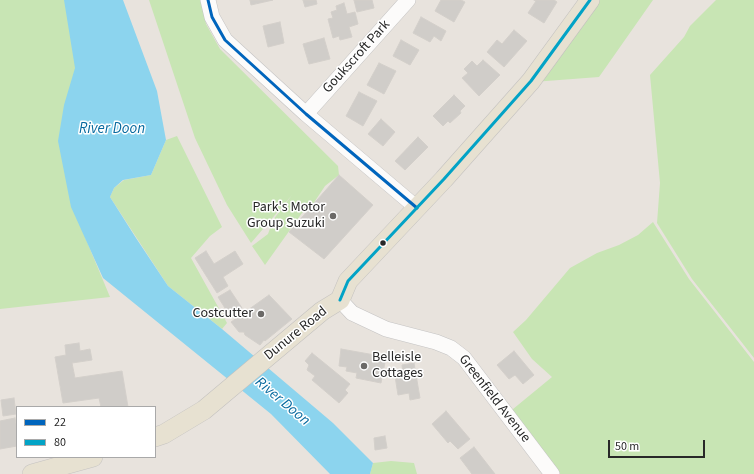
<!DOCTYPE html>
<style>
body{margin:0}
#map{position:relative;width:754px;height:474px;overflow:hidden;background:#e8e3dd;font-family:"Source Sans 3",sans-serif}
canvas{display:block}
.legend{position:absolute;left:16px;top:406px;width:140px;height:52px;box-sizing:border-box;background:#fff;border:1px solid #a9a9a9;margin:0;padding:5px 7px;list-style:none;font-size:12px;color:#282828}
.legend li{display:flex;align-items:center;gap:8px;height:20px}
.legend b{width:20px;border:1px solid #a9a9a9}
.scale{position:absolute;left:608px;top:440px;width:97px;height:18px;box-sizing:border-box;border:2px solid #282828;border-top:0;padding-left:5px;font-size:12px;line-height:14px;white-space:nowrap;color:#282828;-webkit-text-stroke:3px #fff;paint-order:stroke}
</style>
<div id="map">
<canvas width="754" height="474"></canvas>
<ul class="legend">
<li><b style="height:5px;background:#0065bd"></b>22</li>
<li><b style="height:5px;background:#02a3c6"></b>80</li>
</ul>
<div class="scale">50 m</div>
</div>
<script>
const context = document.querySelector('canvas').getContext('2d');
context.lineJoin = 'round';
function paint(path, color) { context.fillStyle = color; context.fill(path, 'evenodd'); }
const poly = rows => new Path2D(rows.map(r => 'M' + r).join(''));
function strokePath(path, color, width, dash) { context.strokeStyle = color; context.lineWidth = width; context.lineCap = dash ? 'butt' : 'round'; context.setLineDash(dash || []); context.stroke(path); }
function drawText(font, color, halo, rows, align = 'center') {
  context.font = font + ' "Source Sans 3",sans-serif'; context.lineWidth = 3; context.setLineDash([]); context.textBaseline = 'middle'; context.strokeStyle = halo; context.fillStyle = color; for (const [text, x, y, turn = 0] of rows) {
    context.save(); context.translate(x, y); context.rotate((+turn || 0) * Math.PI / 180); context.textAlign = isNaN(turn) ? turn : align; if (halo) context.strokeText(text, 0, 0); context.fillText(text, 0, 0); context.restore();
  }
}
const green = poly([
 [0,0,78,0,85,237,110,297,0,309],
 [149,0,202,0,206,24,220,49,338,166,339,175,325,186,311,207,302,213,265,265,252,246,268,234,273,220,292,195,251,243,227,205,195,138],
 [591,0,653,0,599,77,533,82],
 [716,0,754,0,754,358,692,279,657,223,660,183,650,75,684,37,690,26],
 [177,136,222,227,210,236,191,258,227,323,222,329,168,286,110,197,114,188,124,180,151,175,166,140],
 [653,222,689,279,754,362,754,474,552,474,507,414,552,377,532,359,513,332,526,320,570,268,597,253,619,245,638,235],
 [391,461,414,463,417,474,370,474,373,463]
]);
const water = poly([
 [64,0,123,0,157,91,166,140,151,175,123,180,114,188,110,197,136,238,168,286,222,329,333,423,373,463,370,474,330,474,271,414,103,278,71,207,58,141,64,105,75,68]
]);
const building = poly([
 [250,0,273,0,251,5,250,0],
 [303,0,316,0,317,4,305,7,303,0],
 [354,0,372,0,374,8,357,12,354,0],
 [441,0,461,0,465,2,454,22,435,11,441,0],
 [534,0,554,0,557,2,544,23,528,13,536,1,534,0],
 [344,3,347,14,355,12,358,24,349,27,352,37,340,40,339,36,333,38,328,19,333,18,331,12,337,10,336,6,344,3],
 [421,17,446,31,441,41,434,36,430,42,413,33,421,17],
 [280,22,284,43,268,47,263,26,280,22],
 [514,30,527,41,504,67,487,52,497,40,502,44,514,30],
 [324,38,330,59,309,64,303,44,324,38],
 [401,40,419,50,410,65,393,56,401,40],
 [483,60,500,75,479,96,462,78,468,73,464,69,472,61,477,66,483,60],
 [379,63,396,71,384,94,367,85,379,63],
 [359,92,377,101,363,126,346,116,359,92],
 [454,95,465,106,460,111,461,113,450,123,448,121,443,126,433,116,454,95],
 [381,119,395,132,383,146,368,134,381,119],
 [418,137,428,147,405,170,395,161,418,137],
 [339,175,373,205,324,259,289,232,339,175],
 [206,251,214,264,235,251,243,264,223,277,228,286,217,293,195,258,206,251],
 [230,290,242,308,230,316,218,297,230,290],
 [269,295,292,319,265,341,264,340,260,345,245,335,244,332,239,332,231,322,269,295],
 [79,343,80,351,90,349,92,360,72,363,75,378,122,371,128,407,101,407,99,398,63,403,55,357,66,355,65,345,79,343],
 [341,349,386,357,381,383,356,378,357,373,346,371,347,367,339,366,341,349],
 [514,351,534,375,523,384,515,375,509,379,497,365,514,351],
 [312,353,350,384,345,390,348,393,339,403,312,380,315,376,307,370,309,365,305,361,312,353],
 [414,363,420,398,410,400,409,393,398,395,395,376,403,374,402,365,414,363],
 [14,398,16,414,3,416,1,400,14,398],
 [446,411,470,439,458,449,450,441,448,443,432,424,446,411],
 [15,418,17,429,17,446,0,449,0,421,15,418],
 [385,436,387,448,375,450,374,438,385,436],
 [474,447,495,474,472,474,460,458,474,447]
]);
const minor = poly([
 [208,0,212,17,225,40,306,114,417,208],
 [306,114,408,0],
 [340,300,352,313,386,329,436,342,451,348,464,358,552,474]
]);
const major = poly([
 [155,437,164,434,204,410,322,311,340,300,348,281,444,179,531,81,590,0],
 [32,474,93,457]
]);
const bus1 = poly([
 [208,0,212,17,225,40,306,114,417,208]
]);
const bus2 = poly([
 [340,300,348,281,444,179,531,81,590,0]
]);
const markers = [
 [333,216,4,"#6b6967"],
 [383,243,3.5,"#282828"],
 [261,314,4,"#6b6967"],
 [364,366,4,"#6b6967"]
];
const streetNames = [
 ["Goukscroft Park",357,57,-48],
 ["Dunure Road",296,334,-39],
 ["Greenfield Avenue",494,399,52]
];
const poiNames = [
 ["Park's Motor",325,208],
 ["Group Suzuki",325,224],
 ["Costcutter",253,314],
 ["Belleisle",372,358,"left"],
 ["Cottages",372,374,"left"]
];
const waterNames = [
 ["River Doon",112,130],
 ["River Doon",282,402,40]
];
paint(green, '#c8e5b4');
paint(water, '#8cd4ee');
paint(building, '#d0cdc9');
strokePath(building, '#d3cfca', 1);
strokePath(minor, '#c4c3c3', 16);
strokePath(major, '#c4c2c0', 20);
strokePath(minor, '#fcfbfa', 15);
strokePath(major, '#e7e1d1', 19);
strokePath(bus1, '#0065bd', 3);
strokePath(bus2, '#02a3c6', 3);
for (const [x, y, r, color] of markers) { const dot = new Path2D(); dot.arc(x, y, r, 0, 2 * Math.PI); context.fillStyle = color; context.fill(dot); strokePath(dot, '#fff', 1.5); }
drawText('14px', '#282828', '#fff', streetNames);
drawText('14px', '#282828', '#fff', poiNames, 'right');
drawText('italic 15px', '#06699e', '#fff', waterNames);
</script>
